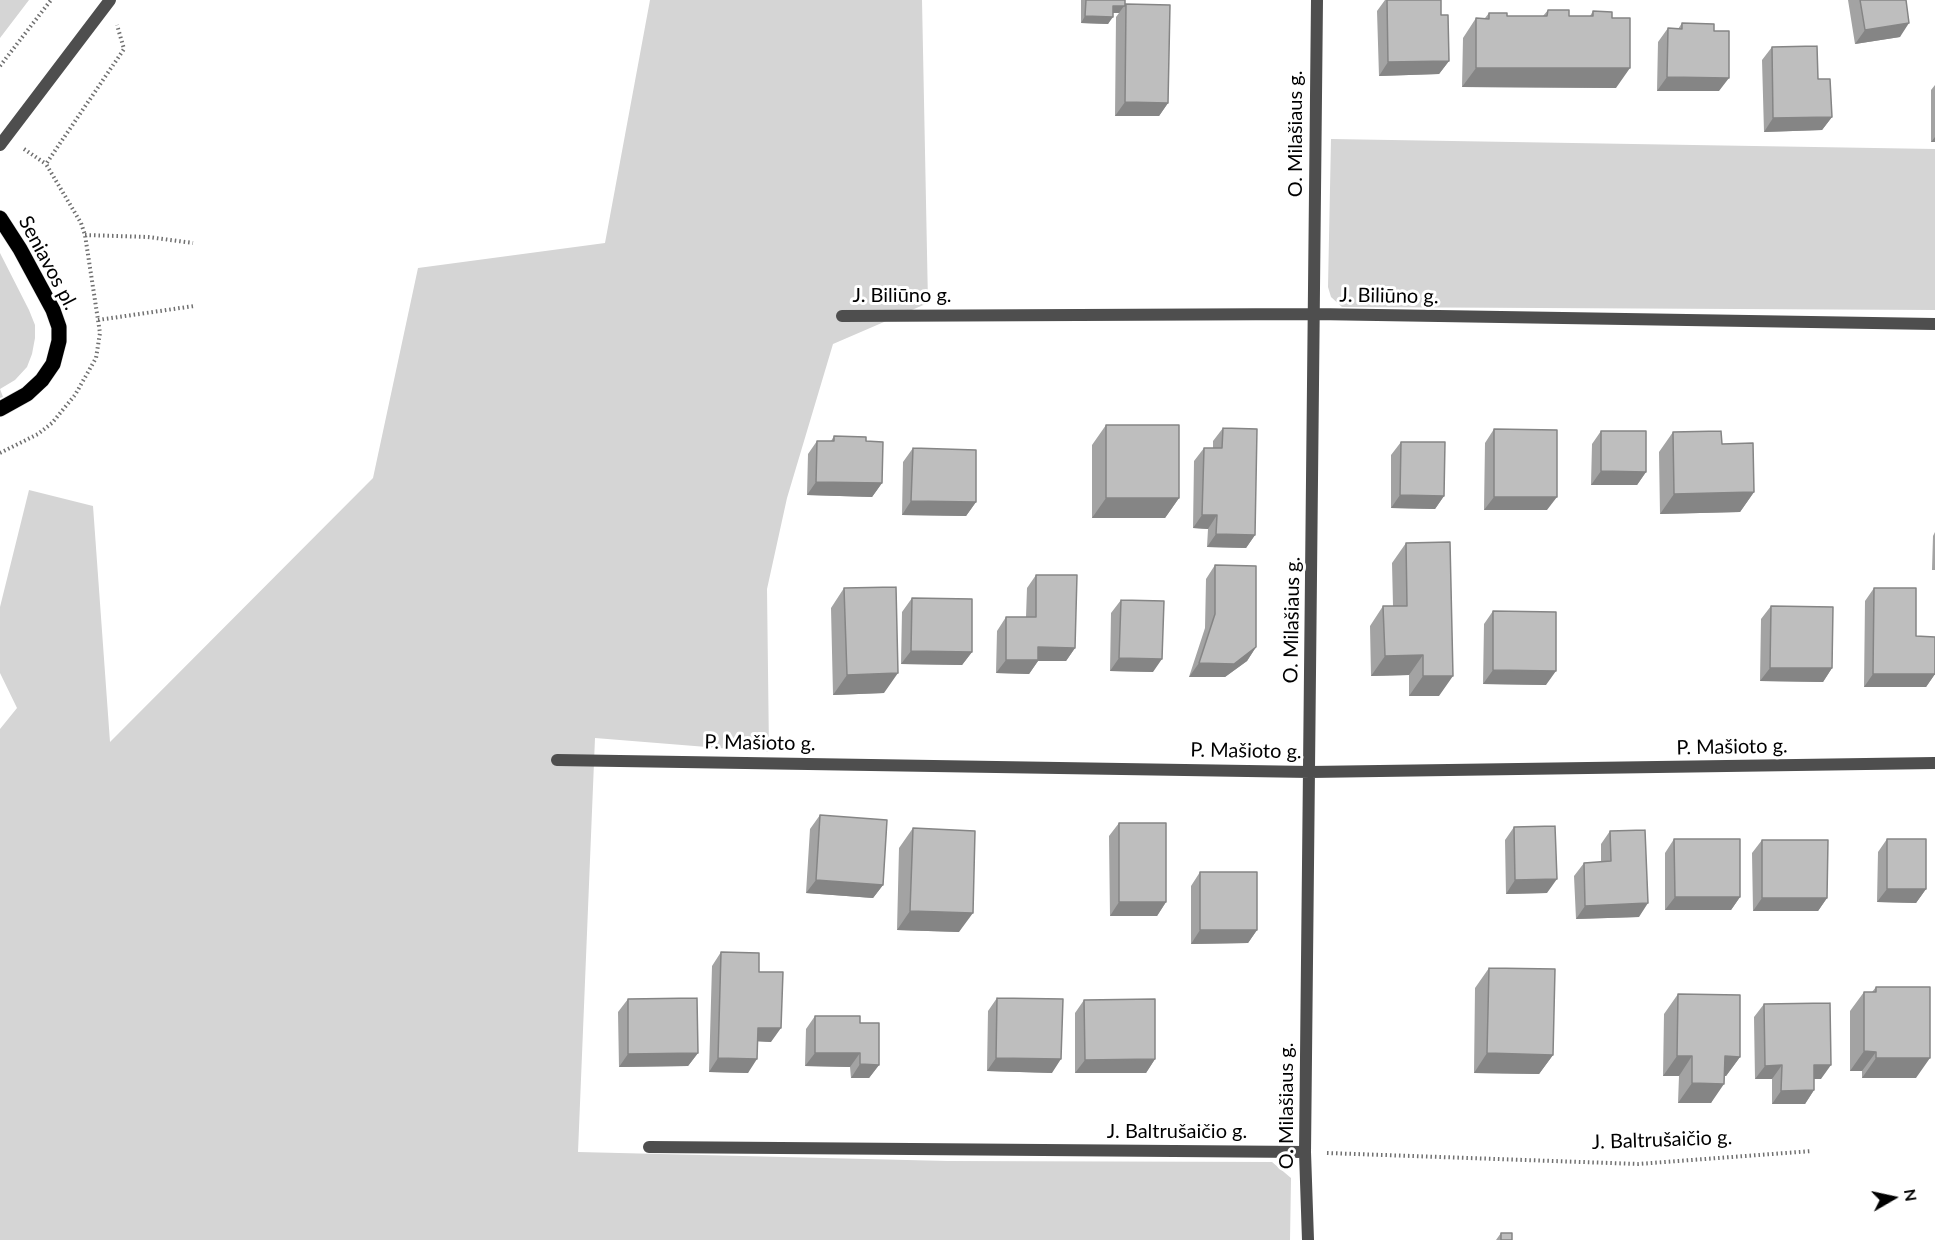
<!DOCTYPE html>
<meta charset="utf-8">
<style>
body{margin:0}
#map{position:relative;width:1935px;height:1240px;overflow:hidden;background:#fff;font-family:Lato,sans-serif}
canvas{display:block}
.north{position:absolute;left:1863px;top:1168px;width:60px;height:60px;-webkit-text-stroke:4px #fff;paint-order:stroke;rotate:81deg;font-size:16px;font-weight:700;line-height:24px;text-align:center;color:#000}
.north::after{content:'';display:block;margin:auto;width:21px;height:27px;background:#000;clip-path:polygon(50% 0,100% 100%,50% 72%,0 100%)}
</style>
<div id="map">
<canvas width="1935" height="1240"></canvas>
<div class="north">N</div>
</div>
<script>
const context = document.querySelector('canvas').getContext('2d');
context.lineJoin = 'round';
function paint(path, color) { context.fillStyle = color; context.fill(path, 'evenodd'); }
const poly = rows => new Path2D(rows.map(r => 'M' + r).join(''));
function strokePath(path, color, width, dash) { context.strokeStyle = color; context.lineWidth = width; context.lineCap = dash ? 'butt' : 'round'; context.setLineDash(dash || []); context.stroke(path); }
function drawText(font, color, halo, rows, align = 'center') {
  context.font = font + ' Lato,sans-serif'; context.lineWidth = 6; context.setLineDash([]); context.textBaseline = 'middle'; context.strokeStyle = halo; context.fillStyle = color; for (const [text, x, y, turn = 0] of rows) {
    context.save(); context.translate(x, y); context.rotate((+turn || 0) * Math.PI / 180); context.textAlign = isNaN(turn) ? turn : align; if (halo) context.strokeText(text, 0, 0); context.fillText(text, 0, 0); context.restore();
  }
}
const green = poly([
 [0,0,29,0,0,38],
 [650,0,922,0,928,303,833,344,787,498,767,589,769,752,595,738,578,1152,948,1161,1272,1162,1291,1178,1290,1240,0,1240,0,729,17,708,0,673,0,607,29,490,93,506,110,742,373,478,418,268,605,243],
 [1331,139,1935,149,1935,310,1342,307,1331,297,1328,287],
 [0,253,29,310,35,325,35,338,32,354,27,367,15,380,0,389,3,397,0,398]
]);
const path = poly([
 [0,66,51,0],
 [24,149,46,164],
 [85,235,148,237,193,243],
 [98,320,194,306],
 [0,453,38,434,52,423,75,395,96,358,100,333,85,235,81,223,46,164,124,49,117,25],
 [1327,1153,1638,1164,1812,1151]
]);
const minor = poly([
 [842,316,1315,314,1935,324],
 [557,760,1310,772,1935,763],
 [649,1147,1305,1152],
 [1308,1240,1305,1152,1317,0]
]);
const tertiary = poly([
 [0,145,110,0]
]);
const primary = poly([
 [0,218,20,249,53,310,59,327,59,341,53,364,42,380,27,394,0,409]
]);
const wall = poly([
 [1081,0,1125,0,1125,5,1168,103,1159,116,1115,116,1116,17,1119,13,1113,13,1108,24,1081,23],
 [1385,0,1441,0,1441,15,1449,61,1439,74,1379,76,1377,11],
 [1848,0,1906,0,1900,37,1855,44],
 [1548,10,1569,16,1590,16,1593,11,1616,88,1462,87,1463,38,1476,18,1485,18,1489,13,1507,16,1543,16],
 [1682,23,1719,91,1657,91,1658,42,1668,28,1678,29],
 [1772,47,1818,79,1832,117,1822,130,1764,132,1762,60],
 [1935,85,1935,142,1931,142,1931,90],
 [1106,425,1179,498,1165,518,1092,518,1092,445],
 [1223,428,1255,535,1246,548,1207,547,1208,529,1193,528,1194,461,1204,448,1213,448,1213,441],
 [1494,429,1547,510,1484,510,1485,443],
 [1601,431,1646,472,1637,485,1591,485,1592,444],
 [1673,432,1722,444,1754,492,1740,512,1660,514,1659,452],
 [834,436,882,483,872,497,807,495,808,454,817,441,831,441],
 [1401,442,1444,496,1435,509,1391,508,1391,455],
 [913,448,976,502,966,516,902,515,903,462],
 [1935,532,1935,570,1932,570,1933,536],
 [1406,543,1439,696,1409,696,1409,675,1371,676,1370,626,1383,606,1393,606,1392,563],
 [1215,565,1256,647,1247,661,1225,677,1189,677,1205,628,1206,579],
 [1036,575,1075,648,1066,661,1038,661,1029,674,996,673,997,631,1006,617,1026,617,1027,588],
 [844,588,884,693,833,695,831,608],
 [1874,588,1935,674,1926,687,1864,687,1865,601],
 [912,598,972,652,962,665,901,664,902,612],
 [1121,600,1153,672,1110,671,1111,613],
 [1771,606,1832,668,1823,682,1760,681,1761,619],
 [1493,611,1546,685,1483,684,1484,624],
 [820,815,883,885,873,898,806,893,810,829],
 [1119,823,1166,902,1157,916,1110,916,1109,836],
 [1514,827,1547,893,1506,894,1505,840],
 [913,828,959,932,897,930,899,848],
 [1610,831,1639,917,1576,919,1574,876,1584,863,1601,862,1601,844],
 [1674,839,1740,897,1731,910,1665,910,1665,853],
 [1887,839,1926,889,1916,903,1877,902,1878,852],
 [1762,840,1827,898,1818,911,1753,911,1752,853],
 [1200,872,1257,930,1248,943,1191,944,1191,886],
 [721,952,771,1042,758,1041,748,1073,709,1072,712,966],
 [1489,968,1553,1055,1539,1074,1474,1073,1475,988],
 [1876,987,1916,1078,1862,1078,1862,1071,1850,1071,1850,1011,1864,992,1872,992],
 [1678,994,1740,1057,1726,1076,1724,1076,1711,1103,1678,1103,1679,1076,1663,1076,1664,1014],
 [997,998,1052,1073,987,1071,988,1011],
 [628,999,698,1053,688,1066,619,1067,618,1012],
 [1084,1000,1155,1059,1146,1073,1075,1073,1075,1013],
 [1764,1004,1821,1079,1814,1079,1814,1090,1805,1104,1772,1104,1772,1079,1755,1079,1754,1017],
 [815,1016,860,1023,879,1065,869,1078,851,1078,850,1067,805,1066,806,1029],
 [1501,1233,1512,1240,1496,1240]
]);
const shadedWall = poly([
 [1113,6,1124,6,1119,13,1108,13],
 [1085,16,1113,17,1108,24,1081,23],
 [1909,23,1900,37,1855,44,1865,30],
 [1449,61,1439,74,1379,76,1388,62],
 [1476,68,1630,68,1616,88,1462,87],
 [1667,77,1729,78,1719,91,1657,91],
 [1125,102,1168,103,1159,116,1115,116],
 [1832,117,1822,130,1764,132,1773,118],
 [1935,137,1935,142,1931,142],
 [1601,471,1646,472,1637,485,1591,485],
 [816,482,882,483,872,497,807,495],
 [1754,492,1740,512,1660,514,1674,494],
 [1400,495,1444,496,1435,509,1391,508],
 [1494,497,1557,497,1547,510,1484,510],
 [1106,498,1179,498,1165,518,1092,518],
 [911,501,976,502,966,516,902,515],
 [1202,515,1217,515,1208,529,1193,528],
 [1216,534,1255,535,1246,548,1207,547],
 [1038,647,1075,648,1066,661,1038,661,1029,674,996,673,1006,660],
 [1256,647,1247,661,1225,677,1189,677,1199,663],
 [911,651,972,652,962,665,901,664],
 [1423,655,1409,675,1371,676,1385,656],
 [1119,658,1162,659,1153,672,1110,671],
 [1770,668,1832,668,1823,682,1760,681],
 [1493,670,1556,671,1546,685,1483,684],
 [898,673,884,693,833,695,847,675],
 [1873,674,1935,674,1926,687,1864,687],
 [1423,676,1453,676,1439,696,1409,696],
 [1557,879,1547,893,1506,894,1515,880],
 [816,880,883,885,873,898,806,893],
 [1887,889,1926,889,1916,903,1877,902],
 [1675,897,1740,897,1731,910,1665,910],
 [1762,898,1827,898,1818,911,1753,911],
 [1119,902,1166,902,1157,916,1110,916],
 [1648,903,1639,917,1576,919,1585,906],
 [910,911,973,913,959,932,897,930],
 [1200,930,1257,930,1248,943,1191,944],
 [758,1028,781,1028,771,1042,749,1041],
 [1864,1051,1876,1052,1862,1071,1850,1071],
 [698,1053,688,1066,619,1067,628,1054],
 [815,1053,860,1053,850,1067,805,1066],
 [1487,1053,1553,1055,1539,1074,1474,1073],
 [1677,1056,1692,1056,1679,1076,1663,1076],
 [1725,1056,1740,1057,1726,1076,1711,1076],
 [718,1058,757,1059,748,1073,709,1072],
 [996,1058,1061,1059,1052,1073,987,1071],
 [1876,1058,1930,1058,1916,1078,1862,1078],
 [1155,1059,1146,1073,1075,1073,1085,1060],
 [860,1064,879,1065,869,1078,851,1078],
 [1782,1065,1772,1079,1755,1079,1765,1066],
 [1814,1065,1831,1065,1821,1079,1805,1079],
 [1692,1083,1724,1084,1711,1103,1678,1103],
 [1814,1090,1805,1104,1772,1104,1781,1091]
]);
const building = poly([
 [1086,0,1125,0,1125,6,1113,6,1113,17,1085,16,1086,0],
 [1387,0,1441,0,1441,15,1448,15,1449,61,1388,62,1387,0],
 [1860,0,1906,0,1909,23,1865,30,1860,0],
 [1126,4,1170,5,1168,103,1125,102,1126,4],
 [1548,10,1569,10,1569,16,1593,16,1593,11,1612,12,1612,18,1630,18,1630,68,1476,68,1476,18,1489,19,1489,13,1507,13,1507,16,1547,16,1548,10],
 [1682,23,1714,24,1714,31,1729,31,1729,78,1667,77,1668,28,1682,29,1682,23],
 [1817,46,1818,79,1830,79,1832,117,1773,118,1772,47,1817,46],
 [1106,425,1179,425,1179,498,1106,498,1106,425],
 [1223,428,1257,429,1255,535,1216,534,1217,515,1202,515,1204,448,1222,448,1223,428],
 [1494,429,1557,430,1557,497,1494,497,1494,429],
 [1601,431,1646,431,1646,472,1601,471,1601,431],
 [1721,431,1722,444,1753,443,1754,492,1674,494,1673,432,1721,431],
 [834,436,866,437,866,441,883,442,882,483,816,482,817,441,834,441,834,436],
 [1401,442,1445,442,1444,496,1400,495,1401,442],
 [913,448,976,450,976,502,911,501,913,448],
 [1450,542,1453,676,1423,676,1423,655,1385,656,1383,606,1407,606,1406,543,1450,542],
 [1215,565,1256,566,1256,647,1234,664,1199,663,1215,614,1215,565],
 [1036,575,1077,575,1075,648,1038,647,1038,660,1006,660,1006,617,1036,617,1036,575],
 [896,587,898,673,847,675,844,588,896,587],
 [1874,588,1916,588,1916,636,1935,637,1935,674,1873,674,1874,588],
 [912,598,972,599,972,652,911,651,912,598],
 [1121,600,1164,601,1162,659,1119,658,1121,600],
 [1771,606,1833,607,1832,668,1770,668,1771,606],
 [1493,611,1556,612,1556,671,1493,670,1493,611],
 [820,815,887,820,883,885,816,880,820,815],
 [1119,823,1166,823,1166,902,1119,902,1119,823],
 [1555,826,1557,879,1515,880,1514,827,1555,826],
 [913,828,975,831,973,913,910,911,913,828],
 [1645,830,1648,903,1585,906,1584,863,1611,861,1610,831,1645,830],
 [1674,839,1740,839,1740,897,1675,897,1674,839],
 [1887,839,1926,839,1926,889,1887,889,1887,839],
 [1762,840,1828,840,1827,898,1762,898,1762,840],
 [1200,872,1257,872,1257,930,1200,930,1200,872],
 [721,952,759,953,759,972,783,972,781,1028,758,1028,757,1059,718,1058,721,952],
 [1489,968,1555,969,1553,1055,1487,1053,1489,968],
 [1876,987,1930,987,1930,1058,1876,1058,1876,1052,1864,1051,1864,992,1876,992,1876,987],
 [1678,994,1740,995,1740,1057,1725,1056,1724,1084,1692,1083,1692,1056,1677,1056,1678,994],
 [697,998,698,1053,628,1054,628,999,697,998],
 [997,998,1063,999,1061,1059,996,1058,997,998],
 [1155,999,1155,1059,1085,1060,1084,1000,1155,999],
 [1830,1003,1831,1065,1814,1065,1814,1090,1781,1091,1782,1065,1765,1066,1764,1004,1830,1003],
 [815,1016,860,1016,860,1023,879,1023,879,1065,860,1064,860,1053,815,1053,815,1016],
 [1501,1233,1512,1233,1512,1240,1501,1240,1501,1233]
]);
const streetNames = [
 ["O. Milašiaus g.",1296,134,-90],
 ["Seniavos pl.",48,263,62],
 ["J. Biliūno g.",902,296],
 ["J. Biliūno g.",1389,296,1],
 ["O. Milašiaus g.",1292,620,-89],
 ["P. Mašioto g.",760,743,1],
 ["P. Mašioto g.",1732,747,-1],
 ["P. Mašioto g.",1246,751,1],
 ["O. Milašiaus g.",1287,1106,-90],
 ["J. Baltrušaičio g.",1177,1132],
 ["J. Baltrušaičio g.",1662,1140,-2]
];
paint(green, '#d5d5d5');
strokePath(primary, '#dbdbdb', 16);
strokePath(path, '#707070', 4, [1.5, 3]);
strokePath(minor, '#4e4e4e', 12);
strokePath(tertiary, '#4e4e4e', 12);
strokePath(primary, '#000', 15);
paint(wall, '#a3a3a3');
paint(shadedWall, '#858585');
paint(building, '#bebebe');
strokePath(building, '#858585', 1.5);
drawText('20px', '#000', '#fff', streetNames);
</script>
